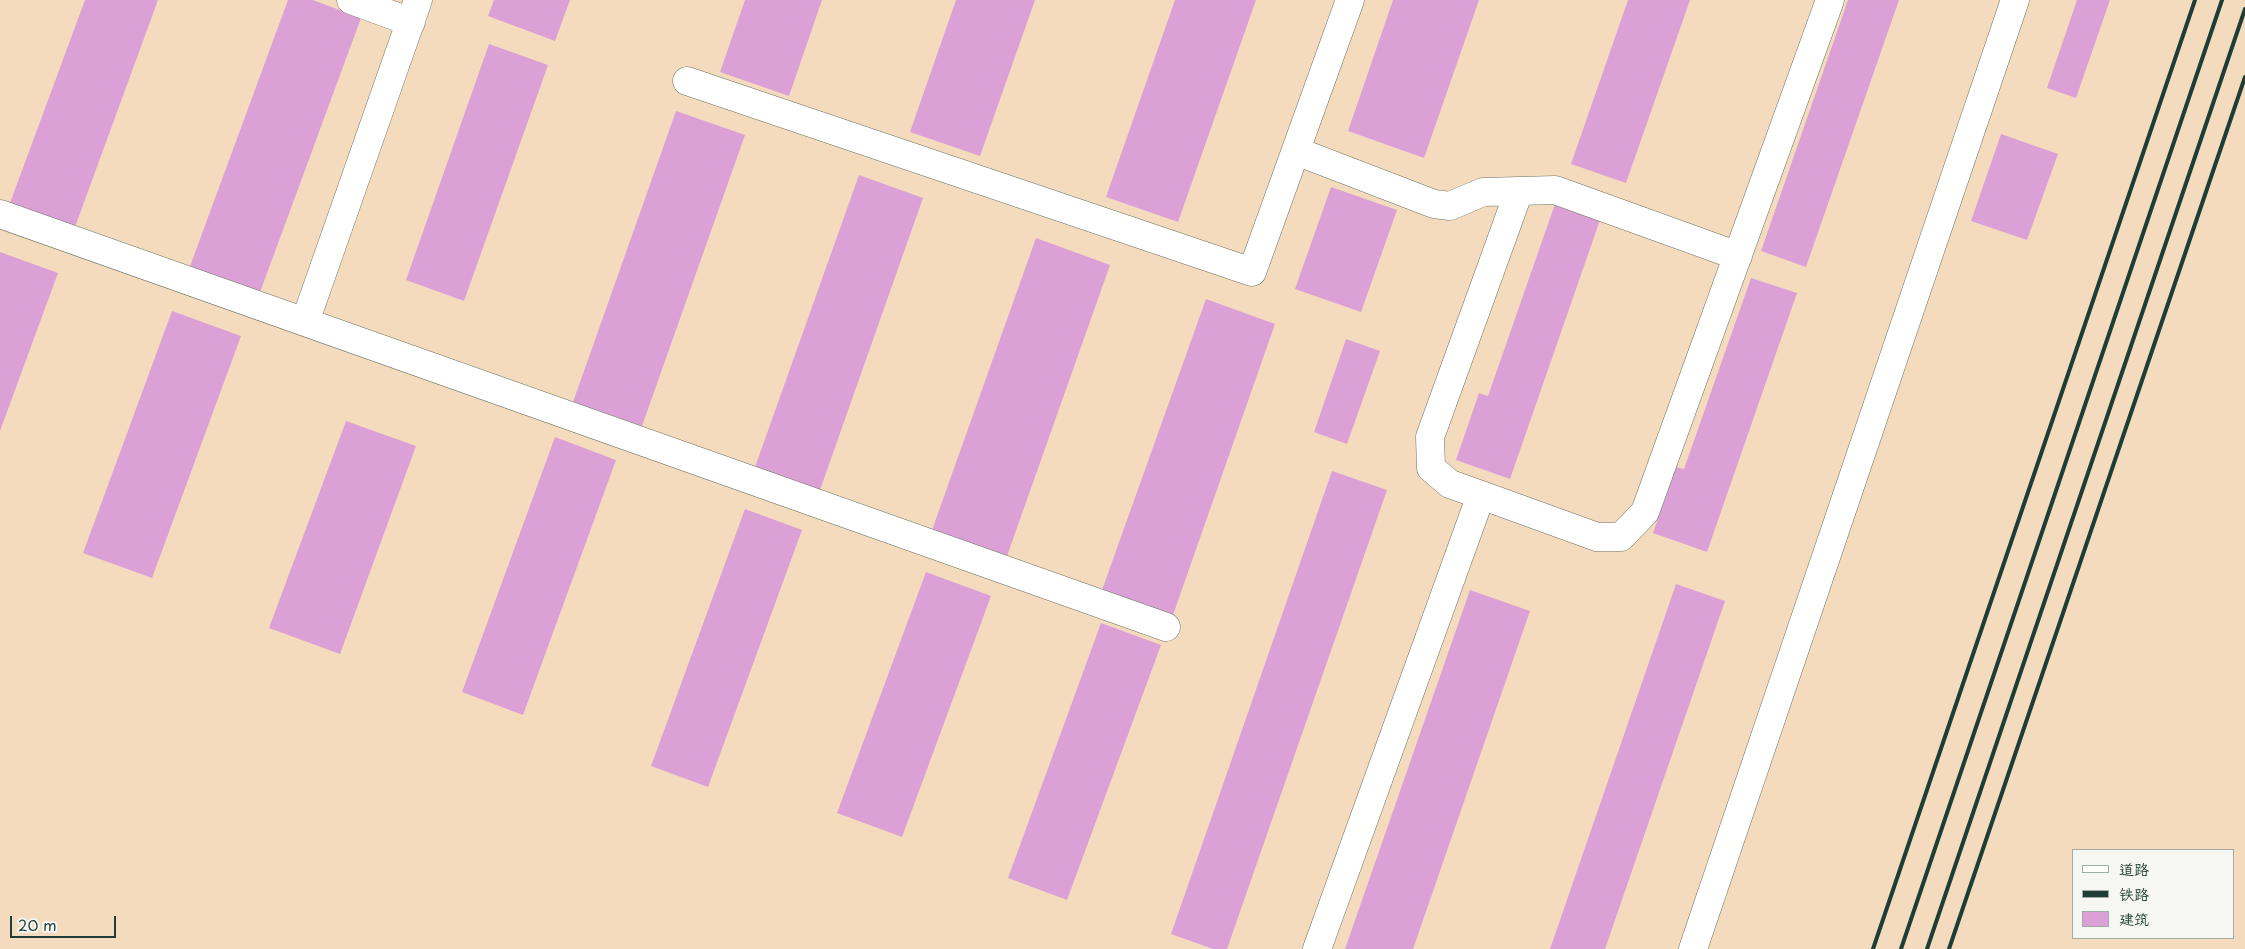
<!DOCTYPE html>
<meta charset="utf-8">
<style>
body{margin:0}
#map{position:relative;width:2245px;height:949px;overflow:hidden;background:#f4dbbe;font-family:"Playpen Sans","LXGW WenKai TC",sans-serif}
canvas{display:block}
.legend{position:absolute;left:2072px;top:849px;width:162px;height:90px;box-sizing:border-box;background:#f6f6f2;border:1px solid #a0aca6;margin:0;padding:6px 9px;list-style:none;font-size:15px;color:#1f3d34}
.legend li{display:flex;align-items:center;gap:10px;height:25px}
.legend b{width:25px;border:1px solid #a0aca6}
.scale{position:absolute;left:10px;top:916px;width:106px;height:22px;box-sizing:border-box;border:2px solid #1f3d34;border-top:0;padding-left:6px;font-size:15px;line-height:18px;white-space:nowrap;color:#1f3d34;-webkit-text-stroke:4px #f6f6f2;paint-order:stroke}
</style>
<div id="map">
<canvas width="2245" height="949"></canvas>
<ul class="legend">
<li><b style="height:6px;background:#fff"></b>道路</li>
<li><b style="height:6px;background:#1f3d34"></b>铁路</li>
<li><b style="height:14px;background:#dba1d6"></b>建筑</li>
</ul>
<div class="scale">20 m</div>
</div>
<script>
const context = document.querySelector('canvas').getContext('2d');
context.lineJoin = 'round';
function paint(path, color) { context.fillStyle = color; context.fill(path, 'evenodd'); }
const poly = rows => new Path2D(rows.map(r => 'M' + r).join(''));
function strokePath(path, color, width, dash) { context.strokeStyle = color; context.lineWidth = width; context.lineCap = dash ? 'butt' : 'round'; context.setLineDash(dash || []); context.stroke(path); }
const building = poly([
 [85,0,158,0,75,227,10,203],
 [288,0,313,0,361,18,259,295,189,269],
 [494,0,570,0,555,41,488,16],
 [745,0,822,0,789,96,720,72],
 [956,0,1035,0,980,156,910,132],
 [1175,0,1256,0,1178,222,1106,197],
 [1393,0,1479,0,1424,158,1348,131],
 [1628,0,1690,0,1626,183,1571,164],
 [1848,0,1899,0,1806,267,1761,251],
 [2077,0,2110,0,2076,98,2047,88],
 [489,44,548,65,464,301,406,280],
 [676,111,745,135,642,426,573,402],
 [2001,134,2058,154,2027,240,1971,221],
 [859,175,923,198,820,490,755,467],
 [1331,187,1397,210,1361,312,1295,289],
 [1555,204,1600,220,1510,479,1456,460,1479,393,1488,396],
 [1036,238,1110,265,1007,556,932,530],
 [0,252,58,273,0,431],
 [1751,278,1797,293,1707,552,1653,533,1676,467,1684,469],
 [1206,299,1275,324,1173,615,1102,590],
 [172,311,241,336,152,578,83,553],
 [1346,339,1380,351,1347,444,1314,432],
 [346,421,416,446,340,654,269,628],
 [555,437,616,460,523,715,462,692],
 [1332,471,1387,490,1227,949,1213,949,1171,934],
 [745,509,802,530,708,787,651,766],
 [926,572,991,596,902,837,837,813],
 [1676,584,1725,601,1605,949,1550,949],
 [1470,590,1530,611,1413,949,1345,949],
 [1101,623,1161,645,1067,900,1008,878]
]);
const minor = poly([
 [351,0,411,22],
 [687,81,1252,272,1350,0],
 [1296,151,1434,204,1450,206,1483,192,1555,190,1738,256],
 [1519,191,1430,437,1431,468,1450,484,1481,495,1597,537,1621,537,1645,512,1830,0],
 [0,214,1166,627],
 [305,322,418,0],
 [1317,949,1481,495],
 [1693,949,2015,0]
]);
const rail = poly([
 [1873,949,2195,0],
 [1901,949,2222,0],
 [1927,949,2245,9],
 [1949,949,2245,77]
]);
paint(building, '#dba1d6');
strokePath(minor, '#6a7464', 29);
strokePath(minor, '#fff', 28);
strokePath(rail, '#1f3d34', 4);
</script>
